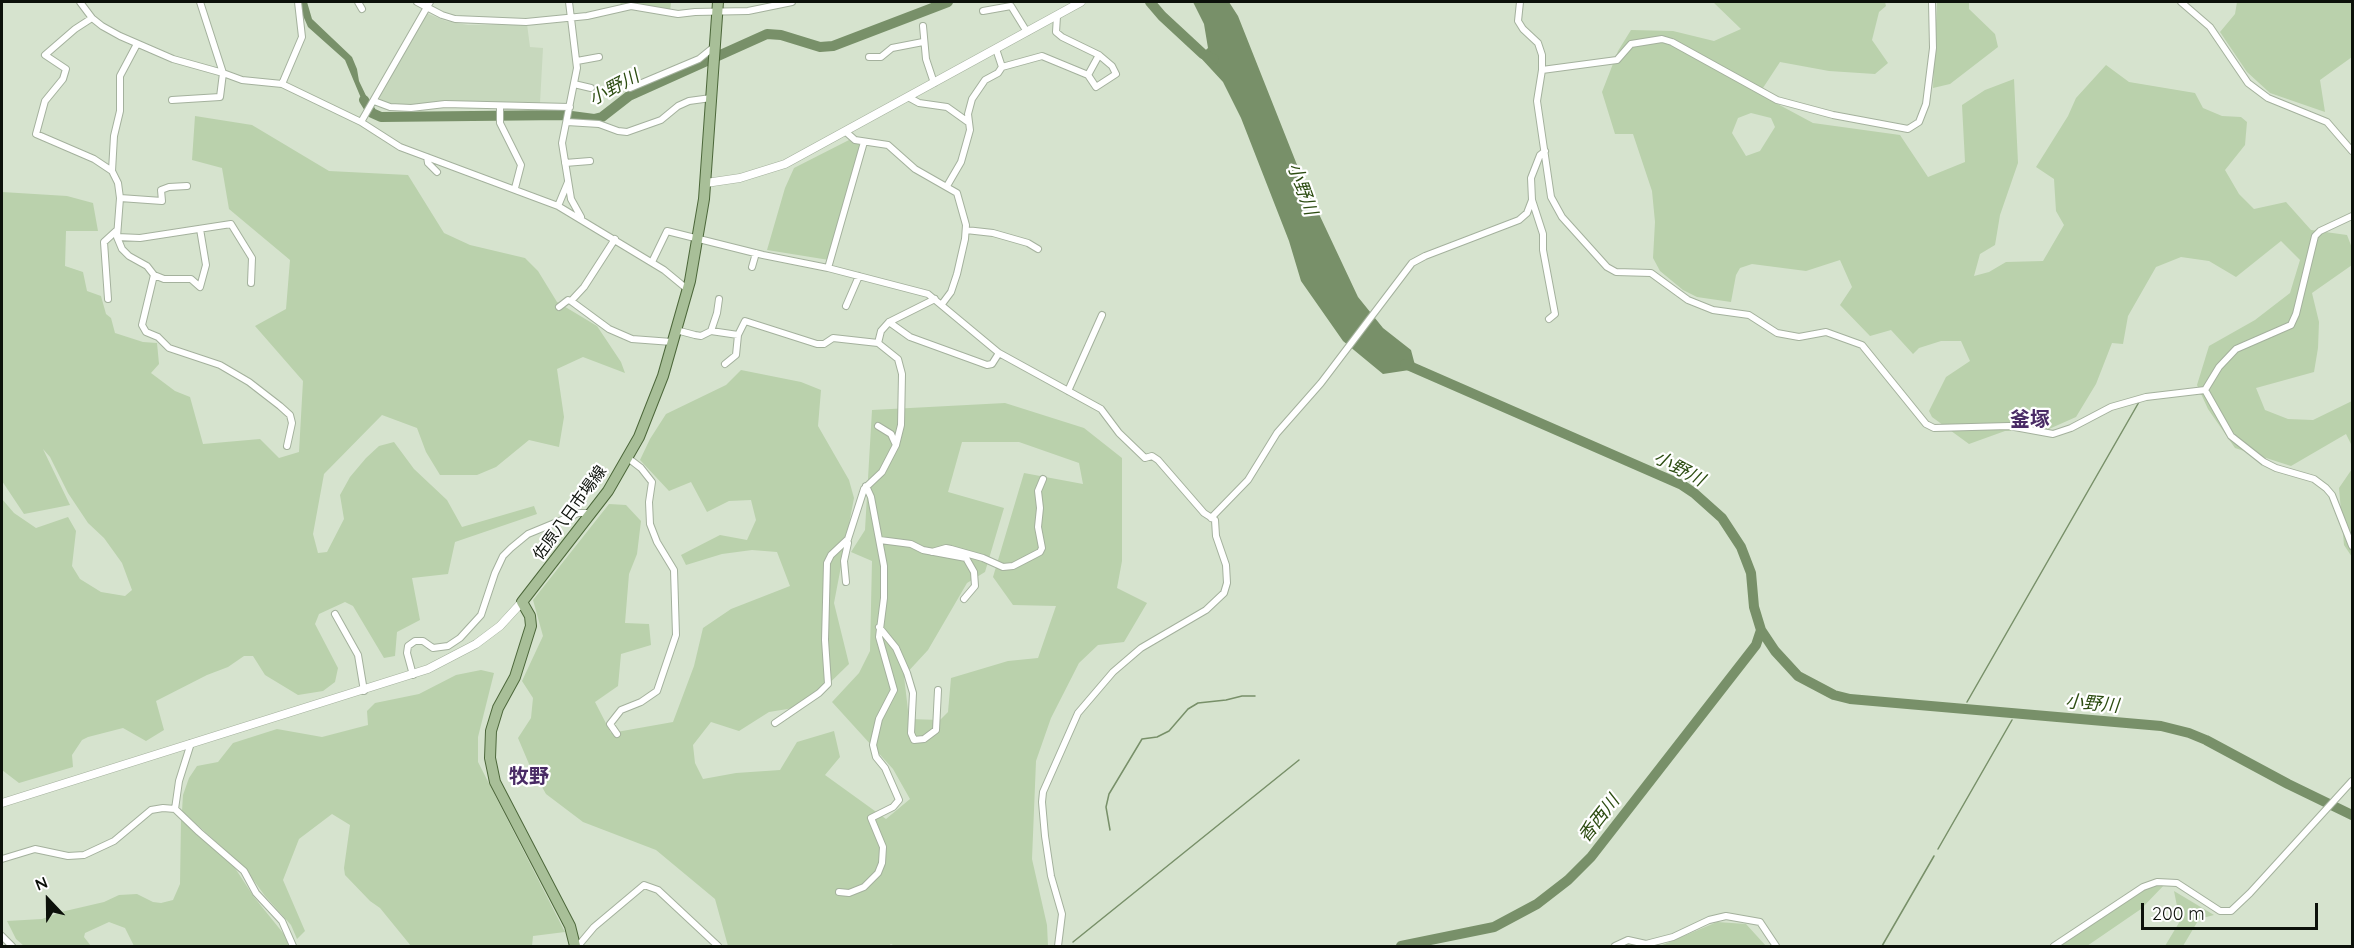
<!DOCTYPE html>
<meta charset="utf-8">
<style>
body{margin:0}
#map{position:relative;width:2354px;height:948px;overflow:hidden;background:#d6e3ce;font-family:Quicksand,sans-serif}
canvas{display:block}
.frame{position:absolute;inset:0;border:3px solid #0c110a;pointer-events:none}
.north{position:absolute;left:18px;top:870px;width:60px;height:60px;-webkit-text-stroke:4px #fff;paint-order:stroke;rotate:338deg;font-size:16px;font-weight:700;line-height:24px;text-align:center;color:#0c110a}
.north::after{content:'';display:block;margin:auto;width:21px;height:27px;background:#0c110a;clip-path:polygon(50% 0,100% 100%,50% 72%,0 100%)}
.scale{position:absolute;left:2141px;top:903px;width:177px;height:27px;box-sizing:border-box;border:3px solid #0c110a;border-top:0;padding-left:8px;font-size:18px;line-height:21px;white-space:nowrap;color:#0c110a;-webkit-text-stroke:4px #fff;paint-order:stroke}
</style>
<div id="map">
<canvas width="2354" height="948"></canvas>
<div class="frame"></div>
<div class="north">N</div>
<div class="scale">200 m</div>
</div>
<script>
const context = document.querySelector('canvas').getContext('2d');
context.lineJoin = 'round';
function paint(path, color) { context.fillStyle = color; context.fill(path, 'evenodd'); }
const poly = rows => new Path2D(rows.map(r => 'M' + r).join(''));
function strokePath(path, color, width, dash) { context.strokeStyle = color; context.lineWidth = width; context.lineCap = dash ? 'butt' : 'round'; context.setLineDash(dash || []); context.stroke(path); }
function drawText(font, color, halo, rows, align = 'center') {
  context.font = font + ' Quicksand,"Noto Sans JP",sans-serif'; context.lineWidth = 4.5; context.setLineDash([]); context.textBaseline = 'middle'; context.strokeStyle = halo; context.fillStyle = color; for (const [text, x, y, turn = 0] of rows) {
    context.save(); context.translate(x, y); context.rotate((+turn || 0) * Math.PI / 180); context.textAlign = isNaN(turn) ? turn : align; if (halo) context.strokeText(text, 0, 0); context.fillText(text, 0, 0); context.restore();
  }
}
const built = poly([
 [426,13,446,21,468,25,527,24,530,47,543,48,540,103,444,103,411,106,390,105,378,100]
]);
const green = poly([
 [620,2,695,2,671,3,670,12,636,3,621,6],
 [1713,2,1885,2,1886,6,1879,12,1872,40,1888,63,1875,74,1829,71,1780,62,1759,94,1813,123,1900,135,1928,177,1965,162,1962,105,1985,90,2014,79,2018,163,2000,215,1995,245,1980,254,1974,276,1989,272,2006,262,2043,261,2064,225,2056,211,2054,179,2036,167,2068,116,2076,98,2106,65,2129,82,2195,93,2203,108,2222,116,2241,117,2247,122,2245,145,2225,170,2239,194,2254,209,2286,202,2311,230,2347,235,2352,248,2352,265,2312,293,2319,322,2318,348,2314,372,2256,388,2265,410,2288,419,2313,420,2352,401,2352,446,2346,434,2291,466,2235,448,2208,409,2197,385,2209,346,2255,320,2290,293,2300,260,2281,241,2236,277,2209,261,2181,257,2156,267,2128,316,2123,344,2112,343,2096,384,2076,417,2049,429,2005,431,1969,444,1932,417,1929,411,1946,377,1970,361,1961,341,1941,341,1919,348,1913,354,1891,330,1870,336,1840,305,1852,287,1840,260,1806,271,1752,264,1740,268,1736,275,1731,302,1697,297,1683,290,1660,271,1653,258,1655,222,1652,191,1633,134,1615,134,1602,92,1618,51,1631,30,1673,31,1714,41,1741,29],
 [1751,113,1771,118,1775,127,1760,151,1746,156,1732,133,1738,118],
 [1937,2,1969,2,1969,9,1995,34,1998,47,1950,84,1933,88],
 [2237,2,2352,2,2352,57,2320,80,2325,112,2270,93,2247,72,2220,32,2235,14],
 [195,116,252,125,329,171,408,175,444,233,470,245,525,258,538,271,557,302,597,326,621,362,625,373,583,357,557,369,564,417,559,447,529,440,496,467,477,475,440,475,426,452,417,428,382,415,324,474,313,534,318,553,327,552,344,519,340,495,350,477,366,458,379,446,394,442,414,469,447,500,462,527,534,506,537,514,455,542,448,574,412,578,420,620,397,632,395,656,384,658,353,606,345,602,319,614,315,624,338,668,335,682,323,691,298,695,265,675,253,656,244,656,228,667,207,675,156,701,164,730,146,741,123,728,88,737,82,740,72,755,73,767,19,783,2,770,2,499,14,513,36,528,68,517,76,531,72,566,80,579,101,592,125,596,132,590,122,563,104,538,88,523,68,493,50,457,43,449,70,505,24,514,2,481,2,192,67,196,93,203,98,231,66,231,65,266,83,272,87,291,101,296,106,314,111,318,115,333,143,342,157,343,159,364,151,373,175,391,190,397,203,444,260,439,279,458,299,452,303,381,255,326,286,309,290,260,229,209,222,168,192,160],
 [849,140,862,145,829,260,767,250,785,188,794,168],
 [741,370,801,382,821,390,818,426,849,480,854,498,834,603,849,664,806,706,769,712,739,731,711,722,693,745,695,763,703,779,736,773,780,770,797,742,834,731,840,757,825,775,886,819,910,799,893,769,832,702,859,673,870,651,872,561,851,552,865,530,872,410,1005,403,1084,428,1122,458,1122,561,1117,588,1147,603,1124,642,1098,645,1079,663,1051,718,1036,761,1032,859,1047,925,1048,946,895,946,891,944,888,946,728,946,715,899,656,850,583,822,546,794,529,764,518,738,531,718,533,698,522,681,543,636,533,600,609,504,626,505,641,521,637,554,629,574,625,623,649,624,651,645,621,654,618,686,595,702,611,733,673,722,694,666,703,628,731,609,790,586,777,552,752,550,722,554,686,565,681,555,720,535,747,540,756,520,751,500,729,501,707,512,691,482,669,491,640,460,650,439,666,414,726,385],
 [962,442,1019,442,1079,463,1083,484,1024,473,993,577,1013,605,1056,606,1038,658,1008,661,951,678,948,712,940,720,909,719,904,676,928,650,967,583,985,572,1004,508,948,492],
 [2352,469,2352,557,2344,545,2339,488],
 [481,670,494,673,478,737,478,762,565,932,533,936,532,946,411,946,380,908,370,901,345,875,344,868,350,825,332,814,299,839,283,880,305,931,297,939,291,925,265,896,244,867,182,811,183,795,189,778,197,766,218,762,233,743,277,729,322,737,368,725,367,711,375,703,419,694,456,675],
 [181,820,233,865,254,897,287,938,288,946,134,946,125,928,109,922,85,933,84,937,91,946,24,946,16,939,7,921,42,919,61,912,104,902,119,895,137,894,153,902,161,903,173,900,180,884],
 [2167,882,2141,909,2087,946,2054,946,2143,887],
 [2174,891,2214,915,2199,919,2183,946,2165,946,2180,921],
 [1717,922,1746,924,1766,946,1660,946]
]);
const water = poly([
 [301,2,307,2,312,19,352,57,357,69,359,81,370,104,366,110,345,60,308,27,301,11],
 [1193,2,1229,2,1238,16,1303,180,1358,297,1383,328,1411,350,1416,369,1383,374,1343,341,1301,281,1289,241,1241,118,1223,82,1199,56,1208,48,1204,24]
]);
const stream = poly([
 [1967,702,2139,402],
 [1962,709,1964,706],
 [2016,714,2017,713],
 [1110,830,1106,807,1109,794,1142,739,1157,737,1169,731,1188,709,1198,703,1226,700,1242,696,1255,696],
 [1938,849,2012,720],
 [1073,942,1299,760],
 [1882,946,1934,856]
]);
const river = poly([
 [1150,2,1162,16,1203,54,1214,59],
 [364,100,372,113,381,117,564,115,594,119,602,117,629,96,767,34,781,35,820,47,833,46,948,2],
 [1405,364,1682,485,1694,493,1722,518,1741,547,1751,573,1754,607,1761,630,1775,651,1798,676,1834,695,1850,699,2161,726,2189,733,2206,740,2288,784,2352,815],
 [1401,946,1494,927,1537,904,1568,880,1591,857,1756,645,1761,630]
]);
const minor = poly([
 [80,2,92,18,102,26,120,36,173,59,223,73,200,2],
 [298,2,302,37,282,84,361,122,430,2],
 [358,2,362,9],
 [417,2,442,15,455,19,526,22,587,16,631,6,678,14,695,12,748,11,792,2],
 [569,2,577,68,562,143,571,199,581,217],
 [1520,2,1518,21,1523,29,1538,43,1542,55,1542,70,1537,101,1551,197,1562,217,1607,267,1616,272,1651,273,1688,300,1713,310,1749,315,1777,333,1799,337,1826,332,1862,345,1926,424,1934,428,2009,426,2053,434,2071,428,2111,407,2146,397,2205,390,2219,367,2236,349,2291,325,2296,314,2315,236,2320,231,2352,216],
 [2181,2,2210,27,2248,83,2268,98,2327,122,2352,151],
 [983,11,1011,6,1027,32],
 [92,18,75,29,45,55,66,69,63,79,45,101,36,134,94,159,112,171],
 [923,26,926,59,934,83],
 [137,44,120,76,120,111,114,136,112,171,118,183,120,198,117,237,122,249,129,256,147,266,154,275,142,325,146,332,158,337,169,348,220,365,249,382,280,406,290,415,292,423,287,446],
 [996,49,1002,67,1042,56,1088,75,1096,87,1116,74,1112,66,1099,55,1062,37,1056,32,1057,16],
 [869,57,881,57,892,48,923,42],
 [577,61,599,57],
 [1542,70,1617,60,1631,44,1662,39,1672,42,1777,100,1833,115,1908,129,1919,122,1926,104,1933,48,1932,2],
 [1088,75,1099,55],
 [574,84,591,88],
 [630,88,699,59,715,46],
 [908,97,919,103,947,107,968,122],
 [172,100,220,97,223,73,242,80,282,84],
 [374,101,390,107,411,108,445,104,570,107],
 [500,106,500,123,521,165,515,188],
 [361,122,400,147,558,206,664,270,687,289],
 [567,122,599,124,618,131,627,132,661,120,678,106,689,101,711,98],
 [846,132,855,140,888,145,915,169,957,193,966,225,965,239,957,274,951,292,942,304],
 [427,157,428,163,437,172],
 [565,163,590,161],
 [947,186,961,162,970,130,968,114,972,99,985,80,998,73,1002,67],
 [120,198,162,201,161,190,169,187,187,186],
 [1532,200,1543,234,1543,250,1555,314,1549,319],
 [558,206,568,182],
 [966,230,993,233,1028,243,1038,249],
 [117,237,140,238,231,224,252,258,251,283],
 [652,262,667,231,763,255,828,268,928,294,999,353,1101,409,1119,433,1145,458,1152,456,1158,460,1204,513,1215,520,1216,536,1226,565,1227,583,1224,593,1206,610,1141,648,1113,672,1078,713,1043,792,1042,802,1045,836,1051,876,1062,914,1058,946],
 [752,267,756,253],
 [828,268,864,142],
 [154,275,164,279,191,279,200,287,206,265,200,229],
 [108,299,104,242,116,231],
 [571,301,584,287,615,239],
 [846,306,859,276],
 [559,307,568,300,571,301,609,329,632,339,672,342],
 [889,322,910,337,987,365,992,364,999,353],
 [676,330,695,335,701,336,711,331,738,335],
 [711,331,717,313,719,299],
 [878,343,881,331,889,322,935,299],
 [725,364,736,355,738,335,745,321,817,344,824,344,833,338,878,343,898,359,902,374,901,425,896,445,882,472,864,489,848,539,831,555,827,563,825,640,828,684,819,693,775,723],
 [2205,390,2231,436,2264,462,2276,468,2314,479,2326,488,2332,495,2352,546],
 [1068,391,1102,315],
 [878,426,891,434,896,445],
 [1211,518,1248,480,1277,433,1321,383,1412,263,1425,256,1519,220,1527,213,1532,200,1531,178,1540,155,1545,151],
 [880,540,911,544,923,550,966,558,974,572,975,586,964,599],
 [932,552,946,548,951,549,983,558,1003,567,1013,566,1040,552,1042,548,1038,527,1040,508,1038,491,1043,479],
 [846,582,844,561,848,543],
 [335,614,358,655,364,691],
 [879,627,896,648,907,673,913,693,911,733,914,740,924,739,936,730,938,690],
 [413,675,407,653,408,646,415,641,423,641,433,648,448,646,460,638,481,615,495,573,503,556,511,548,528,534,562,520,578,513,588,513,590,515],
 [617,734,610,724,621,710,641,702,657,691,676,635,674,570,657,542,650,524,649,502,652,482,641,468,628,458],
 [175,809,179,781,191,743],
 [2,859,35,849,68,856,84,855,114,841,151,810,163,808,175,809,199,832,244,871,256,893,282,921,293,946],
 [839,892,849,893,864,887,878,873,882,863,883,847,871,818,893,807,899,800,885,768,876,757,873,745,879,719,894,690,879,637,884,598,884,566,871,497,866,486],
 [2,936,12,946],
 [578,946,594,927,644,885,658,890,718,946],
 [1615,946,1628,940,1646,944,1673,937,1709,920,1726,916,1760,922,1776,946],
 [2054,946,2143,887,2157,882,2177,883,2220,911,2231,911,2250,893,2352,781]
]);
const tertiary = poly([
 [706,183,740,178,785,164,1081,2],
 [2,803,428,669,476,644,500,626,522,602]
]);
const primary = poly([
 [575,946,570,926,495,782,490,758,491,731,498,708,515,677,531,626,530,616,522,602,608,491,639,437,663,376,690,281,704,199,718,2]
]);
const streetNames = [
 ["佐原八日市場線",570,513,-54]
];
const waterNames = [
 ["小野川",614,88,-28],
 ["小野川",1302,189,70],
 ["小野川",1679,469,28],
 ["小野川",2092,704,5],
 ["香西川",1599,819,-52]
];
const quarterNames = [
 ["釜塚",2030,420],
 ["牧野",529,777]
];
paint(built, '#c7d8bd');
paint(green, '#bad1ac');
paint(water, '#789069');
strokePath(stream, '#789069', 1.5);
strokePath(river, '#789069', 10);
strokePath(minor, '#a4b19d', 8);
strokePath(tertiary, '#a4b19d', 9);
strokePath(primary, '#4c673a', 12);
strokePath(minor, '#fff', 6);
strokePath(tertiary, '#fff', 8);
strokePath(primary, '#a8bf98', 10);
drawText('16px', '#0c110a', '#fff', streetNames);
drawText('italic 18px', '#2d4d12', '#fff', waterNames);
drawText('bold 20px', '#492b65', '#fff', quarterNames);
</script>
